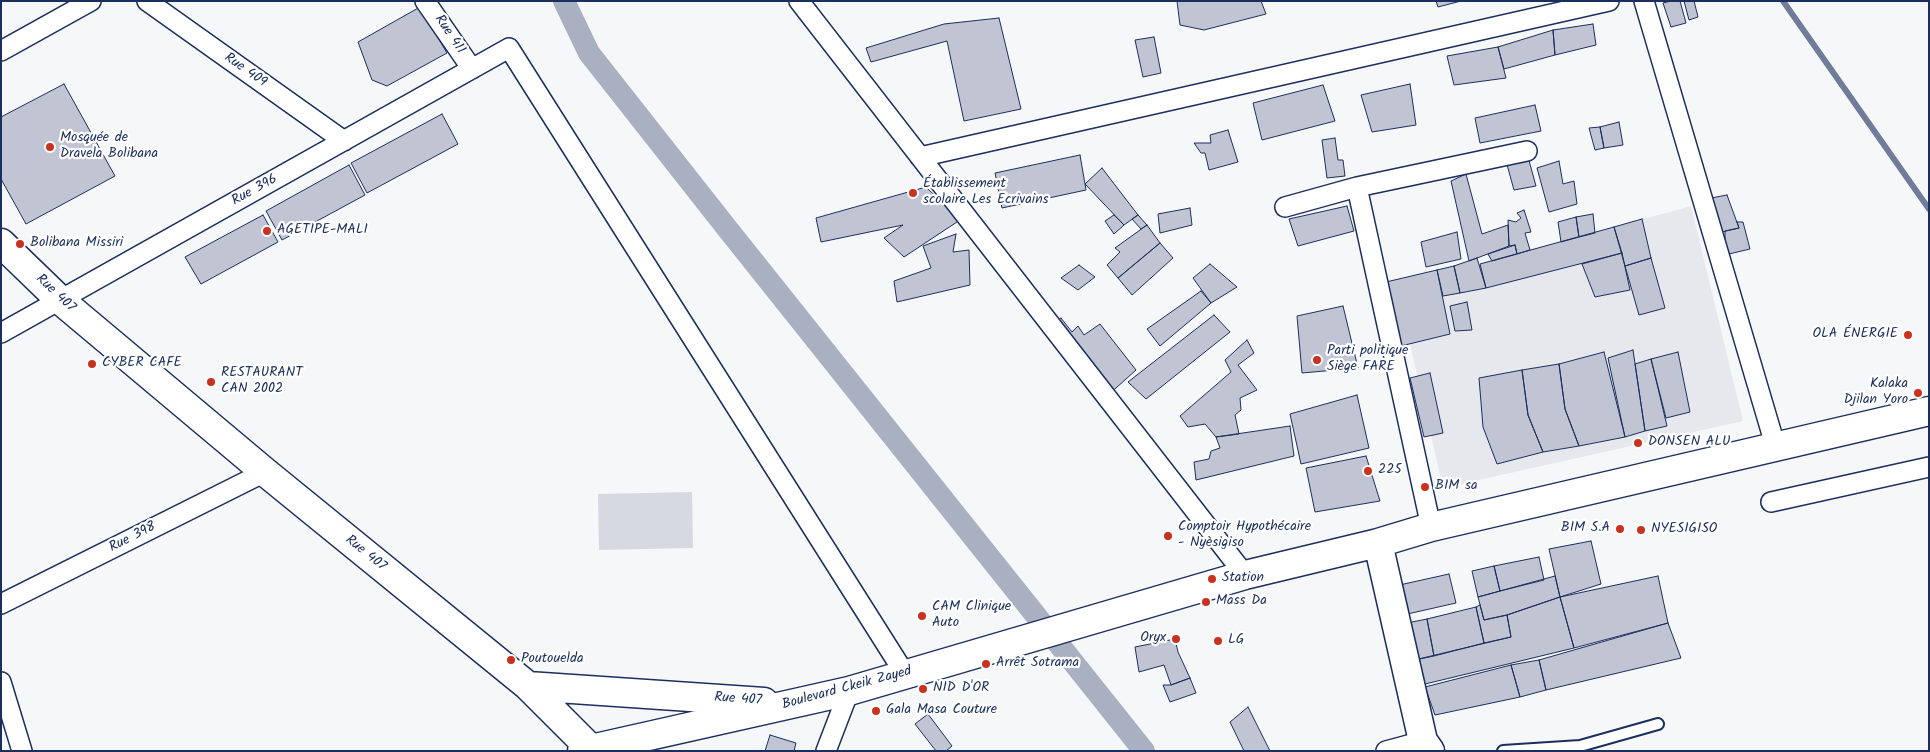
<!DOCTYPE html>
<meta charset="utf-8">
<style>
body{margin:0}
#map{position:relative;width:1930px;height:752px;overflow:hidden;background:#f6f7f9;font-family:Kalam,sans-serif}
canvas{display:block}
.frame{position:absolute;inset:0;border:2px solid #1b2f5e;pointer-events:none}
</style>
<div id="map">
<canvas width="1930" height="752"></canvas>
<div class="frame"></div>
</div>
<script>
const context = document.querySelector('canvas').getContext('2d');
context.lineJoin = 'round';
function paint(path, color) { context.fillStyle = color; context.fill(path, 'evenodd'); }
const poly = rows => new Path2D(rows.map(r => 'M' + r).join(''));
function strokePath(path, color, width, dash) { context.strokeStyle = color; context.lineWidth = width; context.lineCap = dash ? 'butt' : 'round'; context.setLineDash(dash || []); context.stroke(path); }
function drawText(font, color, halo, rows, align = 'center') {
  context.font = font + ' Kalam,sans-serif'; context.lineWidth = 4.5; context.setLineDash([]); context.textBaseline = 'middle'; context.strokeStyle = halo; context.fillStyle = color; for (const [text, x, y, turn = 0] of rows) {
    context.save(); context.translate(x, y); context.rotate((+turn || 0) * Math.PI / 180); context.textAlign = isNaN(turn) ? turn : align; if (halo) context.strokeText(text, 0, 0); context.fillText(text, 0, 0); context.restore();
  }
}
const built = poly([
 [1691,206,1743,421,1443,488,1397,287]
]);
const green = poly([
 [692,492,693,548,599,550,598,494]
]);
const stream = poly([
 [1783,1,1929,209]
]);
const canal = poly([
 [564,1,589,53,726,227,1144,751]
]);
const building = poly([
 [1177,1,1261,1,1266,14,1204,30,1180,25,1177,1],
 [1436,1,1461,1,1438,7,1436,1],
 [1671,1,1680,1,1686,23,1671,27,1663,3,1671,1],
 [1684,1,1694,1,1698,17,1689,20,1684,1],
 [420,7,447,53,387,86,372,80,358,42,420,7],
 [999,18,1021,109,964,121,947,41,871,62,866,48,944,24,999,18],
 [1593,24,1596,45,1555,55,1553,30,1593,24],
 [1553,30,1555,55,1504,69,1498,47,1553,30],
 [1154,37,1161,73,1143,77,1135,40,1154,37],
 [1498,47,1506,78,1454,85,1447,56,1498,47],
 [64,84,115,176,26,224,1,179,1,117,64,84],
 [1410,84,1416,125,1372,132,1361,95,1410,84],
 [1323,85,1335,121,1262,140,1253,103,1323,85],
 [1535,105,1541,131,1480,143,1475,118,1535,105],
 [442,114,458,144,367,193,351,163,442,114],
 [1619,122,1623,145,1604,148,1600,127,1619,122],
 [1600,127,1604,148,1595,150,1589,128,1600,127],
 [1228,130,1238,162,1209,170,1205,153,1201,153,1194,143,1211,143,1210,135,1228,130],
 [1335,138,1338,160,1343,160,1345,176,1327,178,1322,140,1335,138],
 [1080,155,1086,190,1002,208,995,173,1080,155],
 [1528,157,1536,186,1514,190,1506,161,1528,157],
 [1559,161,1563,184,1574,181,1577,204,1549,212,1537,168,1559,161],
 [349,165,365,195,282,240,266,211,349,165],
 [1102,168,1138,215,1124,225,1085,184,1102,168],
 [1466,174,1482,234,1508,225,1509,246,1469,261,1451,181,1466,174],
 [926,187,960,220,904,257,884,238,903,225,821,242,816,218,926,187],
 [1727,195,1739,228,1713,234,1706,199,1727,195],
 [1347,206,1354,231,1298,246,1289,219,1347,206],
 [1190,208,1192,225,1160,233,1158,214,1190,208],
 [1524,210,1531,232,1525,233,1530,250,1517,254,1515,245,1509,246,1508,220,1516,222,1521,218,1517,213,1524,210],
 [1593,214,1595,233,1579,237,1576,217,1593,214],
 [263,215,278,242,201,284,185,257,263,215],
 [1114,215,1124,225,1114,234,1105,221,1114,215],
 [1138,215,1147,225,1141,229,1132,219,1138,215],
 [1576,217,1579,237,1561,242,1558,222,1576,217],
 [1642,219,1651,258,1625,266,1614,227,1642,219],
 [1737,222,1743,222,1750,249,1729,254,1725,240,1725,231,1739,228,1737,222],
 [1147,225,1160,243,1118,278,1107,265,1120,252,1115,248,1147,225],
 [1614,227,1622,253,1486,288,1480,264,1614,227],
 [1457,232,1461,259,1426,267,1421,242,1457,232],
 [956,234,953,252,969,250,970,285,897,302,894,281,931,268,923,246,956,234],
 [1160,243,1173,258,1132,295,1118,278,1160,243],
 [1515,245,1517,254,1492,261,1488,254,1515,245],
 [1622,253,1630,290,1595,297,1582,264,1622,253],
 [1477,258,1486,288,1460,293,1454,266,1477,258],
 [1651,258,1665,308,1639,315,1625,266,1651,258],
 [1210,264,1237,287,1211,303,1193,278,1210,264],
 [1079,265,1095,277,1078,290,1061,278,1079,265],
 [1454,266,1460,293,1443,296,1437,270,1454,266],
 [1437,270,1450,334,1401,346,1386,282,1437,270],
 [1201,291,1211,303,1160,346,1147,329,1201,291],
 [1467,302,1472,330,1455,331,1450,306,1467,302],
 [1343,306,1358,368,1302,373,1297,316,1343,306],
 [1214,315,1230,332,1146,399,1128,382,1214,315],
 [1061,318,1072,332,1078,326,1084,335,1100,324,1136,370,1106,397,1051,325,1061,318],
 [1247,340,1254,353,1238,365,1257,390,1240,398,1241,410,1235,415,1239,434,1216,437,1205,424,1188,427,1180,416,1231,372,1225,360,1247,340],
 [1633,350,1645,431,1625,437,1608,358,1633,350],
 [1604,352,1625,437,1579,446,1565,409,1559,364,1604,352],
 [1678,352,1690,412,1666,418,1651,359,1678,352],
 [1651,359,1667,426,1645,431,1635,364,1651,359],
 [1559,364,1565,409,1579,446,1543,452,1528,415,1522,370,1559,364],
 [1522,370,1528,415,1543,452,1497,464,1483,427,1479,378,1522,370],
 [1430,373,1443,433,1424,437,1410,378,1430,373],
 [1357,395,1369,448,1301,464,1290,414,1357,395],
 [1290,426,1294,456,1196,480,1194,462,1209,459,1211,451,1220,448,1216,437,1290,426],
 [1366,456,1380,501,1315,512,1306,468,1366,456],
 [1591,541,1601,584,1560,597,1549,549,1591,541],
 [1539,557,1544,580,1500,591,1494,566,1539,557],
 [1494,566,1500,591,1478,597,1472,571,1494,566],
 [1449,574,1456,603,1403,615,1395,586,1449,574],
 [1555,576,1560,597,1507,615,1484,620,1478,597,1555,576],
 [1658,576,1668,623,1574,648,1560,597,1658,576],
 [1560,597,1574,648,1417,686,1410,661,1511,637,1507,615,1560,597],
 [1480,605,1484,620,1507,615,1511,637,1484,643,1476,607,1480,605],
 [1476,607,1484,643,1434,656,1427,619,1476,607],
 [1427,619,1434,656,1410,661,1402,624,1427,619],
 [1668,623,1681,658,1546,690,1539,660,1668,623],
 [1175,639,1178,652,1190,678,1171,685,1164,665,1139,672,1135,647,1175,639],
 [1539,660,1546,690,1520,697,1511,665,1539,660],
 [1511,665,1520,697,1435,715,1425,687,1511,665],
 [1190,678,1196,693,1170,702,1163,685,1171,685,1190,678],
 [1248,707,1270,751,1244,751,1230,722,1248,707],
 [928,714,952,746,946,751,936,751,915,724,928,714],
 [770,735,796,743,794,751,765,751,770,735]
]);
const service = poly([
 [1503,751,1580,746,1658,724]
]);
const minor = poly([
 [147,1,344,141],
 [425,1,472,69],
 [799,1,1245,575],
 [1644,1,1776,448],
 [1,51,91,1],
 [920,157,1609,1],
 [1357,187,1431,527],
 [1285,207,1357,187,1527,151],
 [1,333,509,48,905,674],
 [1771,502,1929,467],
 [1,604,265,472],
 [1,682,22,751],
 [826,751,849,691],
 [1386,751,1423,741]
]);
const secondary = poly([
 [1,243,60,300,265,472,528,686,591,749],
 [1378,543,1423,741,1430,751],
 [528,686,764,702],
 [582,751,849,691,1245,575,1378,543,1431,527,1929,411]
]);
const markers = [
 [50,147,5,"#c8321e"],
 [913,193,5,"#c8321e"],
 [267,231,5,"#c8321e"],
 [20,244,5,"#c8321e"],
 [1908,335,5,"#c8321e"],
 [1317,360,5,"#c8321e"],
 [92,364,5,"#c8321e"],
 [211,382,5,"#c8321e"],
 [1918,393,5,"#c8321e"],
 [1638,443,5,"#c8321e"],
 [1368,471,5,"#c8321e"],
 [1425,487,5,"#c8321e"],
 [1620,529,5,"#c8321e"],
 [1641,530,5,"#c8321e"],
 [1168,536,5,"#c8321e"],
 [1212,579,5,"#c8321e"],
 [1206,602,5,"#c8321e"],
 [922,616,5,"#c8321e"],
 [1176,639,5,"#c8321e"],
 [1218,641,5,"#c8321e"],
 [511,660,5,"#c8321e"],
 [986,664,5,"#c8321e"],
 [923,689,5,"#c8321e"],
 [876,711,5,"#c8321e"]
];
const streetNames = [
 ["Rue 411",449,35,56],
 ["Rue 409",245,71,35],
 ["Rue 396",255,191,-29],
 ["Rue 407",55,294,43],
 ["Rue 398",133,538,-27],
 ["Rue 407",365,554,39],
 ["Boulevard Ckeik Zayed",847,689,-15],
 ["Rue 407",738,700,4]
];
const poiNames = [
 ["Mosquée de",60,139],
 ["Dravela Bolibana",60,155],
 ["Établissement",923,185],
 ["scolaire Les Ecrivains",923,201],
 ["AGETIPE-MALI",277,231],
 ["Bolibana Missiri",30,244],
 ["OLA ÉNERGIE",1898,335,"right"],
 ["Parti politique",1327,352],
 ["Siège FARE",1327,368],
 ["CYBER CAFE",102,364],
 ["RESTAURANT",221,374],
 ["CAN 2002",221,390],
 ["Kalaka",1908,385,"right"],
 ["Djilan Yoro",1908,401,"right"],
 ["DONSEN ALU",1648,443],
 ["225",1378,471],
 ["BIM sa",1435,487],
 ["Comptoir Hypothécaire",1178,528],
 ["- Nyèsigiso",1178,544],
 ["BIM S.A",1610,529,"right"],
 ["NYESIGISO",1651,530],
 ["Station",1222,579],
 ["Mass Da",1216,602],
 ["CAM Clinique",932,608],
 ["Auto",932,624],
 ["Oryx",1166,639,"right"],
 ["LG",1228,641],
 ["Poutouelda",521,660],
 ["Arrêt Sotrama",996,664],
 ["NID D'OR",933,689],
 ["Gala Masa Couture",886,711]
];
paint(built, '#e6e8ee');
paint(green, '#d6d9e2');
strokePath(stream, '#707c99', 6);
strokePath(canal, '#a9b0c1', 22);
paint(building, '#c0c4d3');
strokePath(building, '#1b2f5e', 1);
strokePath(service, '#1b2f5e', 14);
strokePath(minor, '#1b2f5e', 22);
strokePath(secondary, '#1b2f5e', 31);
strokePath(service, '#fff', 10);
strokePath(minor, '#fff', 19);
strokePath(secondary, '#fff', 28);
for (const [x, y, r, color] of markers) { const dot = new Path2D(); dot.arc(x, y, r, 0, 2 * Math.PI); context.fillStyle = color; context.fill(dot); strokePath(dot, '#fff', 2); }
drawText('14px', '#1b2f5e', '#fff', streetNames);
drawText('14px', '#1b2f5e', '#fff', poiNames, 'left');
</script>
